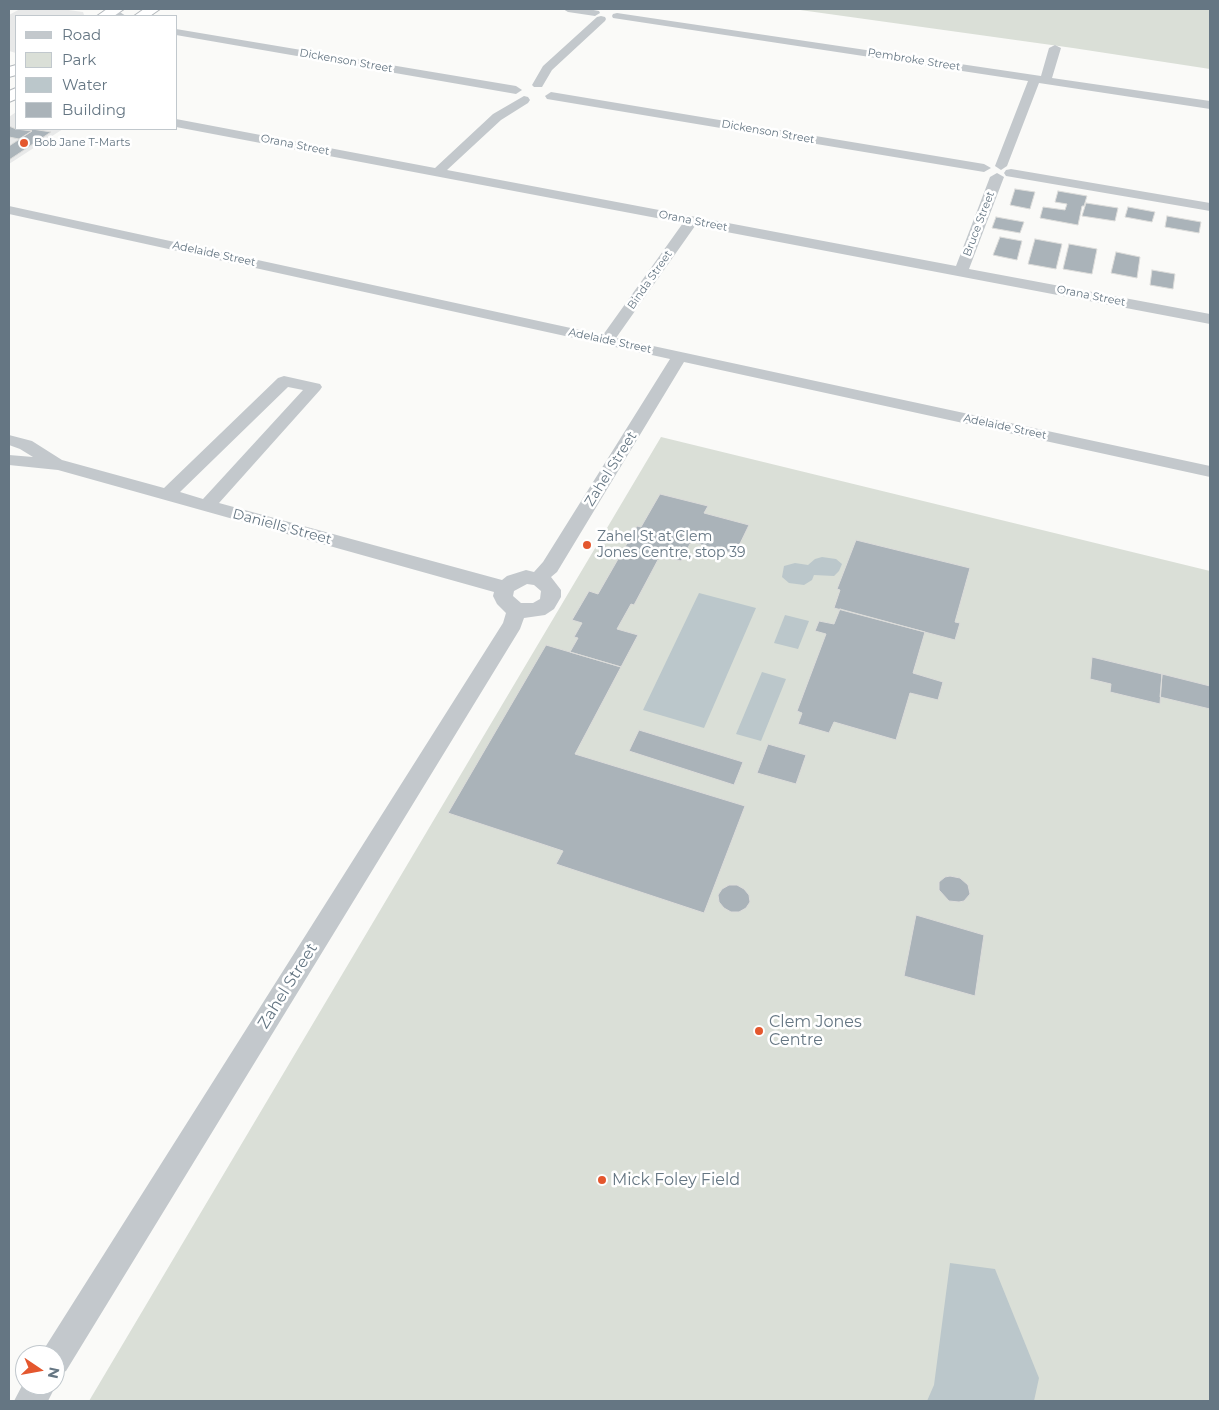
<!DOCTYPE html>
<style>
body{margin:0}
#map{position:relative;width:1219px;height:1410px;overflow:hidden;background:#fafaf8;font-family:Montserrat,sans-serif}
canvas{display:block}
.frame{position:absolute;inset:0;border:10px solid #657683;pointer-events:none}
.legend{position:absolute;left:15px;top:15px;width:162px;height:115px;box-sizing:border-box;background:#fff;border:1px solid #c1c8cd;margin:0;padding:6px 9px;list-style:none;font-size:15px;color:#657683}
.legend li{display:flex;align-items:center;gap:10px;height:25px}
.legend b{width:25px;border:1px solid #c1c8cd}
.north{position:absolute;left:15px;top:1345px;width:50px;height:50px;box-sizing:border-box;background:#fff;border:1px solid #c1c8cd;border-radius:50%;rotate:102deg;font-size:14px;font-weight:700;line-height:20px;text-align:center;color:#657683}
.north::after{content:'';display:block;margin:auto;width:18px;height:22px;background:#e4572e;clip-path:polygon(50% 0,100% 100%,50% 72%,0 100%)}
</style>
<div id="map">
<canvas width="1219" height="1410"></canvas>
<div class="frame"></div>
<ul class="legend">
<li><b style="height:6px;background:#c3c8cc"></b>Road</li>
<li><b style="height:14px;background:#dadfd7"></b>Park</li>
<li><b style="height:14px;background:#bbc7cb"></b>Water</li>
<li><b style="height:14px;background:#aab3b9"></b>Building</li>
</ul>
<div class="north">N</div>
</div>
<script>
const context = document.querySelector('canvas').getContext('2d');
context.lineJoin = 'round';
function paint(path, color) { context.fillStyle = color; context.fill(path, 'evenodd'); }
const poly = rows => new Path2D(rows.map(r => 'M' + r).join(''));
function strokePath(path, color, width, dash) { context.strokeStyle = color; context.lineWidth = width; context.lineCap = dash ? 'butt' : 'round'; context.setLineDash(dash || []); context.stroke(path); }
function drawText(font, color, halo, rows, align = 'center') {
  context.font = font + ' Montserrat,sans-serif'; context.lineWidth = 5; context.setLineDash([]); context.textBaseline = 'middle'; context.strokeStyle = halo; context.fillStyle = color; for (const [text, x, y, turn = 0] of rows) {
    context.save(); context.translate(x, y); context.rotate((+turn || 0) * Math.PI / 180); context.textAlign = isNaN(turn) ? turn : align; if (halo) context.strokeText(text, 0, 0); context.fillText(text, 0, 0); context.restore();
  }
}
const built = poly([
 [20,9,61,9,83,12,84,15,81,16,16,16,16,53,9,51,9,15],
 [16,112,16,129,63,129,9,164,9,117]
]);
const green = poly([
 [793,9,1210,9,1210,69,1073,48],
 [661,437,1210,571,1210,1401,89,1401]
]);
const water = poly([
 [822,557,836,559,842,564,839,571,834,576,814,575,812,580,804,585,789,583,782,577,784,566,795,563,808,565,815,559],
 [699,593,756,608,704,728,643,710],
 [785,615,809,621,798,649,774,643],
 [762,672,786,679,761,741,736,734],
 [950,1263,995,1269,1039,1378,1034,1401,927,1401,934,1385]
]);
const building = poly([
 [9,126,16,129,32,131,19,139,9,137,9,126],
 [32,129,51,132,9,160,9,146,32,131,30,130,32,129],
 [1015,189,1035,192,1030,209,1010,205,1015,189],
 [1058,191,1087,196,1084,206,1082,206,1078,225,1040,218,1043,207,1065,210,1067,204,1055,202,1058,191],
 [1086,203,1118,208,1115,221,1082,216,1086,203],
 [1128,207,1155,212,1152,222,1125,217,1128,207],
 [1167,216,1201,222,1199,233,1165,227,1167,216],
 [996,217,1024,222,1020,233,992,228,996,217],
 [1000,237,1022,241,1017,260,993,255,1000,237],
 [1035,239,1062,244,1056,269,1028,264,1035,239],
 [1069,244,1097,249,1092,274,1063,269,1069,244],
 [1116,252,1140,257,1137,278,1111,273,1116,252],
 [1152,270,1175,274,1173,289,1150,285,1152,270],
 [660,494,708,506,704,513,749,525,735,554,691,542,681,561,660,556,634,605,631,604,617,629,638,635,621,667,570,652,578,638,574,637,582,623,572,620,589,591,598,594,637,526,641,527,660,494],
 [856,540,970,568,955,622,960,623,955,640,834,608,840,590,837,589,856,540],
 [840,609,925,632,913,673,943,682,938,700,910,693,896,740,834,722,829,733,798,724,802,713,797,711,826,634,815,631,819,621,834,624,840,609],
 [546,645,621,667,575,754,745,806,704,913,556,864,563,851,448,813,546,645],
 [1092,657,1162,674,1160,704,1110,692,1111,684,1090,679,1092,657],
 [1162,674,1210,686,1210,709,1160,697,1162,674],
 [639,730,743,762,734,785,629,751,639,730],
 [768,744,806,755,796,784,757,773,768,744],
 [950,876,960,878,968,885,970,894,964,901,959,902,949,901,939,890,939,882,945,877,950,876],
 [729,885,737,885,744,889,749,895,750,902,746,908,739,912,731,912,724,908,719,902,718,895,722,889,729,885],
 [916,915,984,935,975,996,904,976,916,915]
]);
const minor = poly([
 [102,9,115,9,126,16,113,16,102,9],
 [563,9,588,9,599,11,600,13,595,16,568,12,563,9],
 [617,13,1041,76,1049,48,1055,45,1061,48,1052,78,1210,101,1210,109,1039,83,1007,166,1001,170,995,166,1028,81,613,18,612,16,613,14,617,13],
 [601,16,605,17,606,19,605,21,552,70,542,87,534,87,532,85,543,66,597,17,601,16],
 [176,29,516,86,522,90,516,94,176,35,176,29],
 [551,92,984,164,991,168,984,172,547,99,545,96,551,92],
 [524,96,528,97,530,100,528,103,501,120,447,170,956,266,990,177,997,173,1004,177,969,269,1210,314,1210,324,695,226,616,338,1210,466,1210,477,684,362,557,572,551,577,561,590,561,597,554,609,545,615,524,618,520,629,66,1371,55,1376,55,1355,41,1355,44,1349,503,623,506,613,497,604,493,596,494,592,58,470,9,465,9,455,33,457,20,449,9,445,9,435,32,441,62,460,164,488,278,378,284,376,320,384,322,387,320,390,219,503,502,580,507,576,526,570,534,572,543,562,670,359,9,214,9,206,603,335,683,223,176,127,176,119,435,168,493,114,524,96],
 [288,387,303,390,203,499,180,492,288,387],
 [527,584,534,585,541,591,540,599,533,603,521,603,513,596,514,591,527,584],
 [1011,169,1210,203,1210,211,1006,176,1004,173,1006,170,1011,169],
 [25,1380,25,1385,55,1385,55,1383,56,1385,48,1401,14,1401,25,1380]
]);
const trunk = poly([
 [107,9,124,9,114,16,97,16,107,9],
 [144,9,160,9,150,16,134,16,144,9],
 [16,65,16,75,9,77,9,67,16,65],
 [16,88,16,99,9,102,9,91,16,88]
]);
const markers = [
 [24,143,5,"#e4572e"],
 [587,545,5,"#e4572e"],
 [759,1031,5,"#e4572e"],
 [602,1180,5,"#e4572e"]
];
const farStreetnames = [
 ["Pembroke Street",914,60,9],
 ["Dickenson Street",346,61,10],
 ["Dickenson Street",768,132,10],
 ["Orana Street",295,145,11],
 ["Orana Street",693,221,11],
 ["Bruce Street",979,224,-69],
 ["Adelaide Street",214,254,12],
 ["Binda Street",650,280,-55],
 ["Orana Street",1091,296,11],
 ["Adelaide Street",610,341,12],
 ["Adelaide Street",1005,427,12]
];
const farPoinames = [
 ["Bob Jane T-Marts",34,143]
];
const streetNames = [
 ["Zahel Street",611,469,-58],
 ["Daniells Street",282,527,15]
];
const poiNames = [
 ["Zahel St at Clem",597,537],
 ["Jones Centre, stop 39",597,553]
];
const nearStreetnames = [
 ["Zahel Street",288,986,-58]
];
const nearPoinames = [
 ["Clem Jones",769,1022],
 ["Centre",769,1040],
 ["Mick Foley Field",612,1180]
];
paint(built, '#e8e9e9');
paint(green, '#dadfd7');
paint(water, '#bbc7cb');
paint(building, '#aab3b9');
strokePath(building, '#dcdcda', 1);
strokePath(trunk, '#b4b9bd', 2);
paint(minor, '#c3c8cc');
paint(trunk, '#fff');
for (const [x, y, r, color] of markers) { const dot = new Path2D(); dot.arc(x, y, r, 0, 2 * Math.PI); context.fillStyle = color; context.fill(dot); strokePath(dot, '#fff', 2); }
drawText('11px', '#657683', '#fff', farStreetnames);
drawText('11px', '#657683', '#fff', farPoinames, 'left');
drawText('14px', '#657683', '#fff', streetNames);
drawText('14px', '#657683', '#fff', poiNames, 'left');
drawText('16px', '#657683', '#fff', nearStreetnames);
drawText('16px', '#657683', '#fff', nearPoinames, 'left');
</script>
